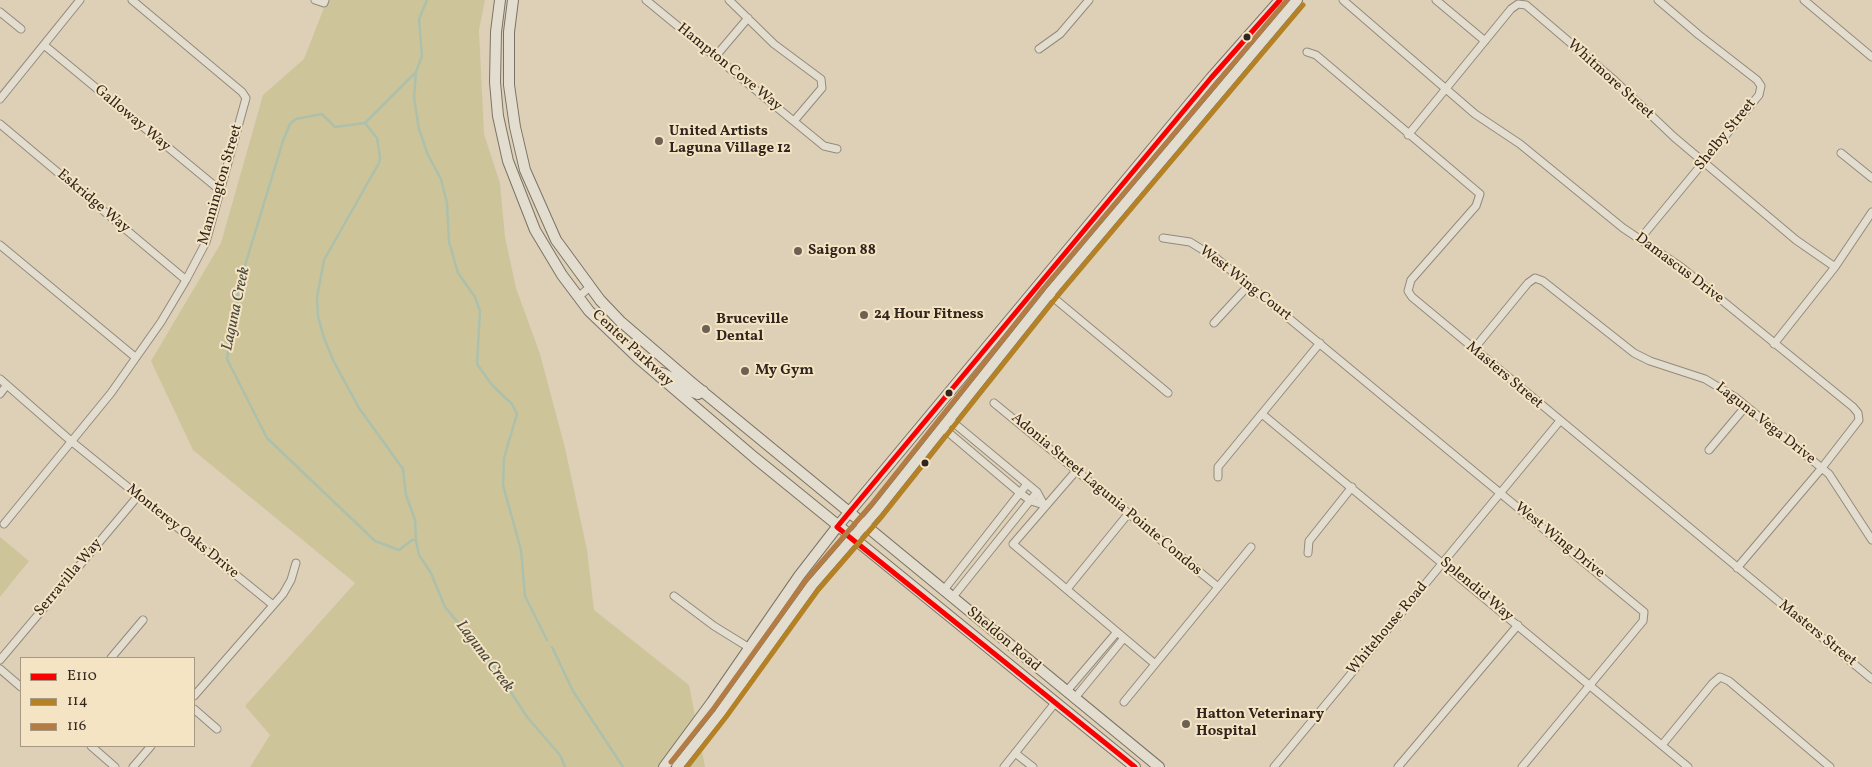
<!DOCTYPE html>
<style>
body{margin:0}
#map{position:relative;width:1872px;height:767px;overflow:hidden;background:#ddd0b6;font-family:Vollkorn,serif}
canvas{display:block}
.legend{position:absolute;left:20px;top:657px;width:175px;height:90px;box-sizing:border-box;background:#f4e4c4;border:1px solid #a69882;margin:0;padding:6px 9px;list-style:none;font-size:15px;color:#31251f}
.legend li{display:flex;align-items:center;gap:10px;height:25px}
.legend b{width:25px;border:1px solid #a69882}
</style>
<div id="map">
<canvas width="1872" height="767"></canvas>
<ul class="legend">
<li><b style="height:6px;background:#fa0000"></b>E110</li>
<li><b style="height:6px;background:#b58125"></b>114</li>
<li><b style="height:6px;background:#b27c44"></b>116</li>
</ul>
</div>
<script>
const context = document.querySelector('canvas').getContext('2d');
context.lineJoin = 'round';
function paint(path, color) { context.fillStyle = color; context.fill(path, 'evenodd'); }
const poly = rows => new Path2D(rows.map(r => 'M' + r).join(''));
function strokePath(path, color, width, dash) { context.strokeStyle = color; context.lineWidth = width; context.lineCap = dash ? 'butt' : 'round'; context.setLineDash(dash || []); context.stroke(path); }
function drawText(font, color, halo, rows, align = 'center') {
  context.font = font + ' Vollkorn,serif'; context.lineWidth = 4; context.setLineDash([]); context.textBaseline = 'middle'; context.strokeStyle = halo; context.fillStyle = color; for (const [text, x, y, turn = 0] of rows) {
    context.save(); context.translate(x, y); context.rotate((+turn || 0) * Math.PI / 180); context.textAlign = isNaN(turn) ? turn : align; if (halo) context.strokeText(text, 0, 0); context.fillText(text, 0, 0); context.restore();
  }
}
const green = poly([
 [327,0,485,0,479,30,484,134,500,183,505,237,516,288,540,354,565,448,587,550,594,610,689,685,705,767,250,767,270,735,245,706,355,583,193,450,151,361,221,243,263,95,304,59],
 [0,537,29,561,0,597]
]);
const stream = poly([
 [427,0,419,19,422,56,416,72,414,98,419,129,428,155,441,179,447,203,449,242,458,273,475,297,480,311,477,364,492,385,512,404,517,414,504,458,503,485,521,550,525,596,547,640],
 [416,72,365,123,377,138,380,157,379,163,324,260,317,297,318,316,324,338,334,362,359,408,403,469,406,495,415,520,416,540],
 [365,123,335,127,322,114,296,119,290,124,283,141,239,285,227,359,267,438,375,541,399,550,412,540,416,540,419,555,431,573,445,607,494,666,527,717,560,755,565,767],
 [552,647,573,691,623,767]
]);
const minor = poly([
 [315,0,324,3,325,0],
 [646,0,824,146,837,149],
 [729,0,774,44,821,79,822,88,794,121],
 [1343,0,1475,114,1520,144,1623,228,1681,267,1853,407,1858,413,1859,420,1821,469,1737,568],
 [1436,0,1485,41],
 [1804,0,1872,57],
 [0,12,21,29],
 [44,45,221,191],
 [1039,49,1060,34,1089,0],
 [1307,52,1316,55,1480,194,1476,206,1411,280,1408,291,1412,297,1872,679],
 [715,57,748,18],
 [0,99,80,0],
 [0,124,186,280],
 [1408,135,1511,9,1518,4,1526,5,1614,80,1674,137,1796,240,1835,267],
 [1841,153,1872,178],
 [1163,238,1190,242,1216,258,1644,612,1643,621,1522,767],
 [1640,239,1759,95,1761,86,1757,80,1699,35,1658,0],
 [0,245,135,357],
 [1049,294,1168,393],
 [578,297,590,287],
 [1214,323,1249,285],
 [1774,344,1835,267,1872,212],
 [1473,350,1528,283,1535,278,1543,281,1634,353,1650,361,1705,379,1735,397,1829,474,1872,540],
 [0,379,71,441,273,605],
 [0,394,6,386],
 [994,403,1218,587],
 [1262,414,1688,767],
 [949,419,1037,492,1044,505],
 [942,427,1020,493,1031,501,1044,505],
 [1709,450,1746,406],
 [1076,471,1013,544,1155,664],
 [1218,477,1218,467,1320,343],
 [4,524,111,393,161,322,186,280,206,242,246,98,242,92,132,0],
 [1308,553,1309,541,1352,487],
 [1067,589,1128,514],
 [943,591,1027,484],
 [674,596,714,626,748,647],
 [952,598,1037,492],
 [111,658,143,620],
 [0,660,138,496],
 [0,669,21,687],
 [1066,692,1117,632],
 [194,696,283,594,291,580,296,563],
 [1074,699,1124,638],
 [1124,702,1251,547],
 [194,709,217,729],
 [1662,745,1712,684,1720,677,1729,681,1830,767],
 [91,746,115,767],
 [1015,753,1033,767],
 [133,767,151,746],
 [1004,767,1055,703],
 [1274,767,1559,422],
 [1398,767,1518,625]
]);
const secondary = poly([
 [500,0,496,32,495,82,498,116,508,161,535,230,562,275,589,311,638,358,755,458,1135,767],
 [513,0,509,32,509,85,515,127,525,170,556,240,600,300,620,321,691,382,1159,767],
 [662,373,678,381,693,392,698,394,703,391],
 [664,767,712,702,799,576,837,527,1211,78,1280,0],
 [677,767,720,713,812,585,877,510,1049,294,1297,0]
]);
const bus1 = poly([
 [1135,767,837,527,1211,78,1280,0]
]);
const bus2 = poly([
 [687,767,726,717,818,590,883,515,1055,299,1303,5]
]);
const bus3 = poly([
 [671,762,714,708,806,580,871,505,1043,289,1287,0]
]);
const markers = [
 [1247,37,4.5,"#31251f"],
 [659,141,5,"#6d6154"],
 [798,251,5,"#6d6154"],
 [864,315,5,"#6d6154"],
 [706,329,5,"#6d6154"],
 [745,371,5,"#6d6154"],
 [949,393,4.5,"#31251f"],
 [925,463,4.5,"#31251f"],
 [1186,724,5,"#6d6154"]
];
const streetNames = [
 ["Hampton Cove Way",729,68,39],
 ["Whitmore Street",1610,80,42],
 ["Galloway Way",132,119,40],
 ["Shelby Street",1726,135,-51],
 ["Mannington Street",221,185,-74],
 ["Eskridge Way",93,202,40],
 ["Damascus Drive",1679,269,37],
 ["West Wing Court",1245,284,38],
 ["Center Parkway",632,349,43],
 ["Masters Street",1504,376,40],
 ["Laguna Vega Drive",1765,424,38],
 ["Adonia Street Lagunia Pointe Condos",1106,495,40],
 ["Monterey Oaks Drive",182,532,39],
 ["West Wing Drive",1559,541,39],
 ["Serravilla Way",69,578,-50],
 ["Splendid Way",1476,590,40],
 ["Whitehouse Road",1388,629,-50],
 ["Masters Street",1817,634,39],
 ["Sheldon Road",1003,640,40]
];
const poiNames = [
 ["United Artists",669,132],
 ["Laguna Village 12",669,149],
 ["Saigon 88",808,251],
 ["24 Hour Fitness",874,315],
 ["Bruceville",716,320],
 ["Dental",716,337],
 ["My Gym",755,371],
 ["Hatton Veterinary",1196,715],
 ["Hospital",1196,732]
];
const waterNames = [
 ["Laguna Creek",237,309,-78],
 ["Laguna Creek",484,657,53]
];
paint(green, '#cdc599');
strokePath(stream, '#adc0ac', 2.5);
strokePath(minor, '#938a7b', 9);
strokePath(secondary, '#7b7366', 12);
strokePath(minor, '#e3ddd0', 7);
strokePath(secondary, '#e3ddd0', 10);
strokePath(bus1, '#fa0000', 5);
strokePath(bus2, '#b58125', 5);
strokePath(bus3, '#b27c44', 5);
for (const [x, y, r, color] of markers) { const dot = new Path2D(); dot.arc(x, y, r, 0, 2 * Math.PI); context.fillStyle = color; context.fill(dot); strokePath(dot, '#f4e4c4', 2); }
drawText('15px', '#31251f', '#f4e4c4', streetNames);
drawText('bold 15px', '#31251f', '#f4e4c4', poiNames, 'left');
drawText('italic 16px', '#4b4a41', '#f4e4c4', waterNames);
</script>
